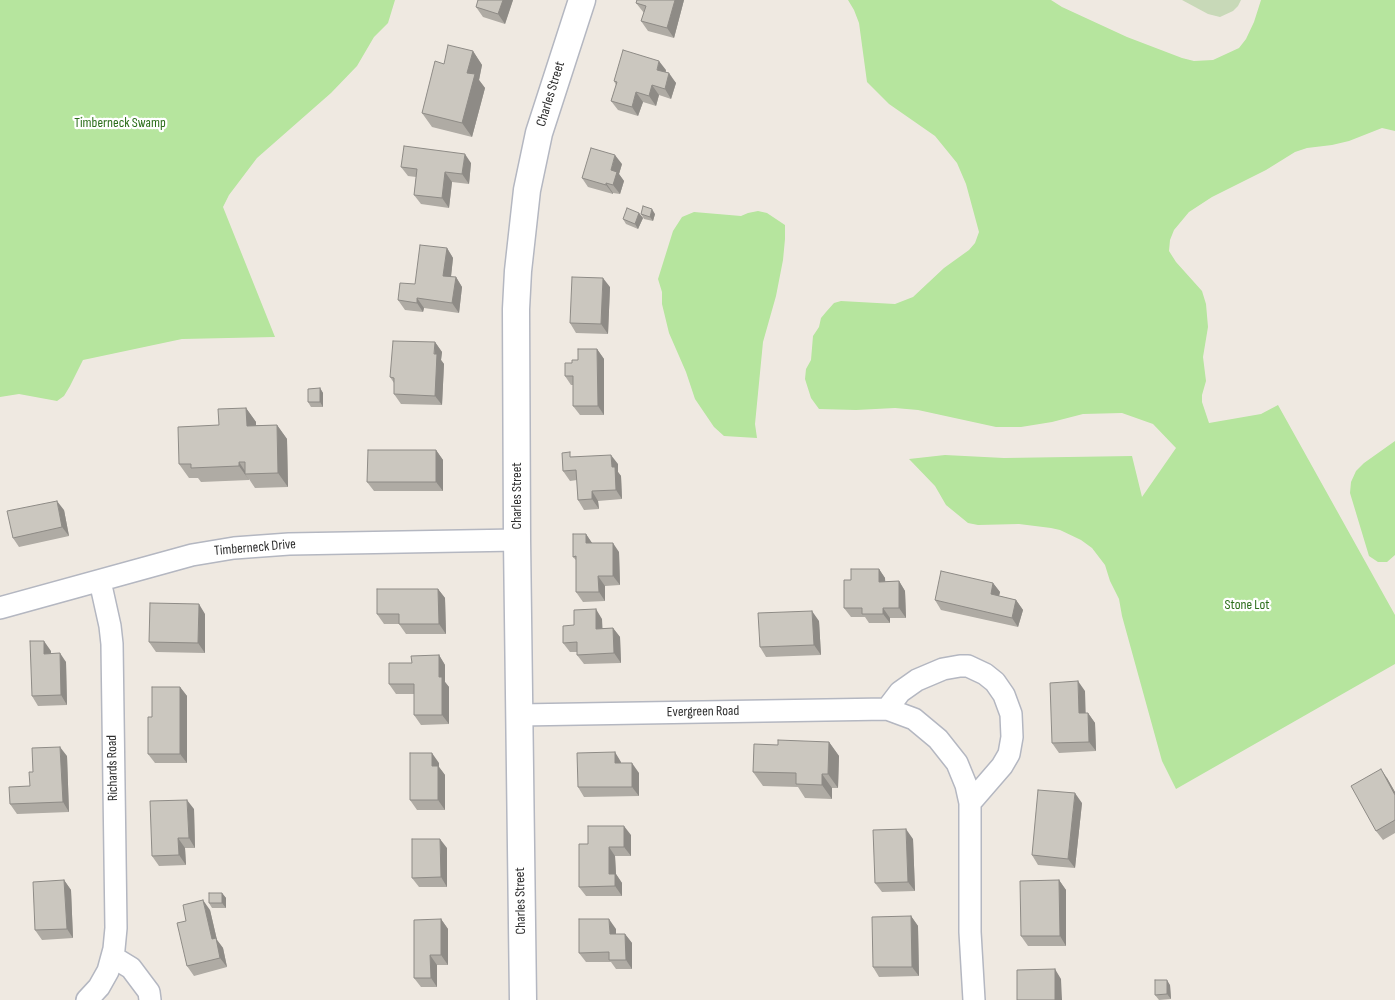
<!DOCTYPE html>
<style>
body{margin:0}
canvas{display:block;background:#efe9e1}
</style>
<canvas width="1395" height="1000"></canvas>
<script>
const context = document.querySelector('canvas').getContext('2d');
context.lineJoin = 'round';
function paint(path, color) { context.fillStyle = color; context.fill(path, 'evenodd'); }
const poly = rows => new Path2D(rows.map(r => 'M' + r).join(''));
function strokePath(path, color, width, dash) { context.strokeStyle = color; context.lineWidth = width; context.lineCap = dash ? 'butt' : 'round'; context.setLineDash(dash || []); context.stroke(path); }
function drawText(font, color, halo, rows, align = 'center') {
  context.font = font + ' "Sofia Sans Condensed",sans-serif'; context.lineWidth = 4.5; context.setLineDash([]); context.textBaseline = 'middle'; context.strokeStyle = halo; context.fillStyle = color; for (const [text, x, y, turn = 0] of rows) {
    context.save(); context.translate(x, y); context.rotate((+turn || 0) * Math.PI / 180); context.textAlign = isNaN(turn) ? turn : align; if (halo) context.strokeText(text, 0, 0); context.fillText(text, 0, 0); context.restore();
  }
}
const green = poly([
 [0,0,395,0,388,23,374,37,357,66,331,93,257,158,229,195,223,207,275,337,182,339,83,360,70,386,64,396,57,401,19,394,0,397],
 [848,0,1051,0,1062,7,1127,37,1182,58,1194,61,1213,60,1239,48,1246,39,1254,22,1261,0,1395,0,1395,131,1382,128,1349,141,1332,145,1307,148,1295,152,1266,170,1212,197,1189,212,1174,230,1170,240,1169,251,1176,262,1202,291,1206,304,1208,327,1203,357,1206,381,1202,395,1202,402,1209,423,1261,414,1278,405,1395,615,1395,664,1176,789,1162,761,1122,616,1119,599,1110,581,1105,565,1092,548,1081,540,1060,530,1051,528,1019,524,978,525,968,523,946,505,935,486,909,459,945,455,1004,458,1132,456,1142,497,1176,448,1153,424,1122,413,1083,414,1052,422,1021,427,996,427,918,410,895,408,856,410,819,409,811,398,805,379,806,369,811,360,813,336,819,327,821,318,826,312,834,303,841,301,895,304,913,297,944,268,969,250,975,243,979,232,966,184,957,163,935,136,889,104,867,82,859,23,854,10],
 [758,211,767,213,785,225,785,239,783,260,776,296,763,342,755,424,757,438,724,436,714,427,695,399,686,372,669,333,662,304,662,292,658,279,673,231,682,217,694,212,741,216,748,213],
 [1395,441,1395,555,1387,562,1378,562,1369,556,1350,493,1351,482,1356,471,1364,463]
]);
const cemetery = poly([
 [1182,0,1241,0,1238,6,1233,11,1220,17,1208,14]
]);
const minor = poly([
 [0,608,192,555,234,548,289,544,517,540],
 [887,709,900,692,917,680,943,669,960,666,968,666,985,674,995,682,1004,695,1011,714,1012,737,1009,754,1002,766,970,803],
 [519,715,887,709,914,719,938,739,957,763,966,785,970,803,970,932,974,1000],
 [113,957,131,968,149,992,150,1000],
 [87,1000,99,987,108,971,114,949,116,928,112,644,110,626,100,581]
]);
const tertiary = poly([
 [523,1000,517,540,516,309,518,271,527,190,539,133,582,0]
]);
const wall = poly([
 [513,0,505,24,483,17,476,7],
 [637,0,684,0,674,38,648,31,641,21,644,13,636,3],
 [473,51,482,65,479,80,485,88,472,137,432,127,422,113,444,64],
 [666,70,666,72,676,83,671,99,659,95,656,106,643,102,638,116,618,110,611,101,616,85,614,81],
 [471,163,469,184,452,182,449,208,421,204,414,195,416,177,408,176,401,167],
 [622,164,619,174,624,181,620,194,613,193,613,194,588,187,582,178],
 [639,213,643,218,638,229,626,224,623,219],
 [641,214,655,214,653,221,644,219],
 [447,248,453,258,451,277,456,277,462,287,459,313,424,308,423,312,405,310,398,300,415,284],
 [610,287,608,334,576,333,570,323],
 [435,342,442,352,441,360,444,364,442,405,401,404,394,394,394,383,390,377],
 [597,349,604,359,604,415,580,415,573,406,573,385,571,385,565,376,572,363],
 [320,388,323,393,323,407,311,407,308,402],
 [246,408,256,422,256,425,277,425,287,439,288,487,255,488,249,479,249,480,201,482,198,478,189,478,179,464,219,425],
 [436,450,443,460,443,491,374,491,367,482],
 [573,457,618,464,618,472,621,476,622,499,598,501,599,509,584,510,578,500,577,480,570,481,563,471],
 [64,510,69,536,19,547,13,538],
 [586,534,592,543,619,552,620,585,605,586,605,601,583,602,576,592,576,560,573,557],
 [879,569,885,578,885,582,899,581,905,591,906,618,890,618,890,623,869,623,865,617,851,617,844,608,851,580],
 [993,583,1000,592,999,596,1016,600,1023,610,1018,627,941,610,935,600],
 [438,589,445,598,446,634,406,634,399,624,384,624,377,614],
 [205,614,205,653,156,652,149,642],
 [602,619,602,628,613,628,620,637,621,663,584,664,577,655,577,652,570,652,563,643,574,625],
 [819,621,821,655,766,657,760,647],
 [51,651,51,653,66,662,67,705,38,706,32,696],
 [439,655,445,665,445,682,449,687,449,724,421,725,414,715,414,694,396,694,389,684,412,663],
 [180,687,187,696,187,763,155,763,148,754,152,717],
 [1085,691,1085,713,1088,713,1095,723,1096,751,1059,753,1052,743],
 [829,742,839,756,838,788,832,788,832,799,805,798,798,787,763,786,753,772,778,745],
 [67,756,69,812,17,814,10,804,30,786,33,772],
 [621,762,621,763,639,773,639,796,584,797,578,787],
 [439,763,439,767,445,775,445,810,417,810,410,800],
 [1387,778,1395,792,1395,833,1383,840,1376,831],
 [1082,803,1075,868,1038,865,1032,855],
 [194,809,195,848,185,848,186,865,159,866,152,856],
 [631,835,631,856,615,856,616,874,622,883,622,896,586,896,579,887,588,844],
 [913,839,915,891,882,892,875,883],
 [447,848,447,887,419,887,412,878],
 [64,880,71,890,73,938,42,940,35,930],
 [1059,880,1066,890,1066,946,1028,946,1021,936],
 [222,893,226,898,226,908,212,908,209,903],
 [210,910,217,940,223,948,227,967,194,976,187,966,186,921],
 [911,916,918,926,919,976,879,977,873,967],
 [441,919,448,929,448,965,437,965,437,987,421,987,414,978],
 [616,929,616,934,625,934,632,943,632,969,616,969,611,962,586,962,579,953],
 [1170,985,1171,999,1159,1000,1155,995]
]);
const shadedWall = poly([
 [503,0,513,0,505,24,498,14],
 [675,0,684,0,674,38,667,28],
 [473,51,482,65,479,80,485,88,472,137,462,123,467,73],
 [659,61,666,70,663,79,657,70],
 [669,73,676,83,671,99,665,89],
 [652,85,659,95,656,106,649,96],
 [636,92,643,102,638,116,632,107],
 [465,154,471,163,469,184,462,174],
 [615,155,622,164,619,174,624,181,620,194,613,185,611,170],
 [445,172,452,182,449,208,442,198],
 [606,183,613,193,613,194,606,185],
 [652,209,655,214,653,221,650,217],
 [639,213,643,218,638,229,635,224],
 [447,248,453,258,450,285,443,276],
 [456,277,462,287,459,313,452,303],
 [603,278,610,287,608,334,601,324],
 [417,298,424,308,423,312,417,303],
 [435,342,442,352,441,360,444,364,442,405,435,396],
 [597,349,604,359,604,415,598,406],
 [320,388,323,393,323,407,320,402],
 [246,408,256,422,256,440,247,426],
 [277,425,287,439,288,487,278,473],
 [436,450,443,460,443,491,436,482],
 [611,455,618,464,618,472,621,476,622,499,616,490,612,467],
 [239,462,247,474,245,474,249,480,239,466],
 [592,491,598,501,599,509,592,499],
 [57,501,64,510,69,536,62,527],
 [586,534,592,543,586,543],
 [613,543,619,552,620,585,613,576],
 [879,569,885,578,886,591,879,582],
 [598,576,605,586,605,601,599,592],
 [899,581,905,591,906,618,899,608],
 [993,583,1000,592,997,604,991,594],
 [438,589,445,598,446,634,439,624],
 [1016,600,1023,610,1018,627,1012,618],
 [199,604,205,614,205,653,198,643],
 [883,608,890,618,890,623,883,614],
 [596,609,602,619,603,638,596,629],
 [812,611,819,621,821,655,814,645],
 [613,628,620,637,621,663,614,653],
 [44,641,51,651,51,663,44,654],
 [60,653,66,662,67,705,61,695],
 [439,655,445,665,445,682,449,687,449,724,442,715,439,677],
 [1078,681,1085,691,1086,723,1079,713],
 [180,687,187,696,187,763,180,754],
 [1088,713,1095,723,1096,751,1089,742],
 [829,742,839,756,838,788,828,774],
 [60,747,67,756,69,812,63,802],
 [615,752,621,762,621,773,615,763],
 [432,753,439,763,439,767,445,775,445,810,438,800,432,766],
 [632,763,639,773,639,796,632,787],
 [1381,769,1387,778,1395,792,1395,795],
 [822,774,832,788,832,799,822,785],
 [1075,793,1082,803,1075,868,1068,859],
 [187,800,194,809,195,848,189,838],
 [624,826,631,835,631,856,624,847],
 [906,829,913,839,915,891,908,882],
 [178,838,185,848,186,865,179,855],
 [440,839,447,848,447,887,441,877],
 [609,847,615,856,616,874,622,883,622,896,615,886,609,874],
 [64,880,71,890,73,938,67,929],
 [1059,880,1066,890,1066,946,1060,936],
 [222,893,226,898,226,908,222,903],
 [203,900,210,910,217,940,223,948,227,967,220,958,212,939],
 [911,916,918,926,919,976,912,967],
 [441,919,448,929,448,965,441,955],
 [609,919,616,929,616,943,610,934],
 [625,934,632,943,632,969,626,960],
 [430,955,437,965,437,987,431,978],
 [1055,969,1061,979,1062,1000,1055,1000],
 [1167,980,1170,985,1171,999,1167,994]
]);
const building = poly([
 [478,0,503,0,498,14,476,7,478,0],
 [637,0,675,0,667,28,641,21,646,6,636,3,637,0],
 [448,45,473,51,467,73,475,74,462,123,422,113,435,61,444,64,448,45],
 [623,50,659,61,657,70,669,73,665,89,652,85,649,96,636,92,632,107,611,101,617,82,614,81,623,50],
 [404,146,465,154,462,174,445,172,442,198,414,195,417,169,401,167,404,146],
 [591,148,615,155,611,170,617,172,613,185,606,183,606,185,582,178,591,148],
 [643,206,652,209,650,217,641,214,643,206],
 [627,208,639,213,635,224,623,219,627,208],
 [420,245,447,248,443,276,456,277,452,303,417,298,417,303,398,300,400,283,415,284,420,245],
 [572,277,603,278,601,324,570,323,572,277],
 [393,341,435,342,434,354,437,354,435,396,394,394,394,378,390,377,393,341],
 [578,349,597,349,598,406,573,406,573,376,565,376,565,363,572,363,572,360,578,360,578,349],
 [320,388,320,402,308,402,308,389,320,388],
 [246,408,247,426,277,425,278,473,245,474,245,462,239,462,239,466,191,468,191,464,179,464,178,427,219,425,218,409,246,408],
 [368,450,436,450,436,482,367,482,368,450],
 [570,452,570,457,611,455,612,467,615,467,616,490,592,491,592,499,578,500,576,470,563,471,562,453,570,452],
 [57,501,62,527,13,538,7,511,57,501],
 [573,534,586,534,586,543,613,543,613,576,598,576,599,592,576,592,576,556,573,557,573,534],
 [851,569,879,569,879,582,899,581,899,608,883,608,883,614,862,614,862,608,844,608,844,580,851,580,851,569],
 [941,571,993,583,991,594,1016,600,1012,618,935,600,941,571],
 [377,589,438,589,439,624,399,624,399,614,377,614,377,589],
 [150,603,199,604,198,643,149,642,150,603],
 [596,609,596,629,613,628,614,653,577,655,577,642,563,643,563,626,574,625,574,610,596,609],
 [812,611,814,645,760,647,758,613,812,611],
 [30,641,44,641,44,654,60,653,61,695,32,696,30,641],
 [439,655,439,677,442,677,442,715,414,715,414,684,389,684,389,663,412,663,411,656,439,655],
 [1078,681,1079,713,1088,713,1089,742,1052,743,1050,683,1078,681],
 [152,687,180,687,180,754,148,754,148,717,152,717,152,687],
 [778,740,829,742,828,774,822,774,822,785,796,784,796,773,753,772,754,744,778,745,778,740],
 [60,747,63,802,10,804,9,787,30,786,29,772,33,772,32,748,60,747],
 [615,752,615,763,632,763,632,787,578,787,577,753,615,752],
 [410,753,432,753,432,766,438,766,438,800,410,800,410,753],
 [1381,769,1395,795,1395,820,1376,831,1351,786,1381,769],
 [1038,790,1075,793,1068,859,1032,855,1038,790],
 [187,800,189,838,178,838,179,855,152,856,150,801,187,800],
 [588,826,624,826,624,847,609,847,609,874,615,874,615,886,579,887,579,844,588,844,588,826],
 [906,829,908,882,875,883,873,830,906,829],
 [412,839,440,839,441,877,412,878,412,839],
 [64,880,67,929,35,930,33,882,64,880],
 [1059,880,1060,936,1021,936,1020,881,1059,880],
 [209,893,222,893,222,903,209,903,209,893],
 [203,900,212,939,216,938,220,958,187,966,177,923,186,921,183,905,203,900],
 [911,916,912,967,873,967,872,917,911,916],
 [441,919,441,955,430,955,431,978,414,978,414,920,441,919],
 [579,919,609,919,610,934,625,934,626,960,609,960,609,952,579,953,579,919],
 [1055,969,1055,1000,1017,1000,1017,970,1055,969],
 [1155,980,1167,980,1167,994,1155,995,1155,980]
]);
const streetNames = [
 ["Charles Street",551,94,-73],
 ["Charles Street",517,496,-90],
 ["Timberneck Drive",255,548,-5],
 ["Evergreen Road",703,712,-1],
 ["Richards Road",113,768,-91],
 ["Charles Street",521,901,-91]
];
const parkNames = [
 ["Timberneck Swamp",120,123],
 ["Stone Lot",1247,605]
];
paint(green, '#b6e59e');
paint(cemetery, '#c8d9b8');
strokePath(minor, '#b4b7c1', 24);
strokePath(tertiary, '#b4b7c1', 29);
strokePath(minor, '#fff', 21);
strokePath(tertiary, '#fff', 26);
paint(wall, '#afaba4');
paint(shadedWall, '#8e8b86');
paint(building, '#cbc7bf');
strokePath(building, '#8e8b86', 1);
drawText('14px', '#2e2e2e', '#fff', streetNames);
drawText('14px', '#2c6e1b', '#fff', parkNames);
</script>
